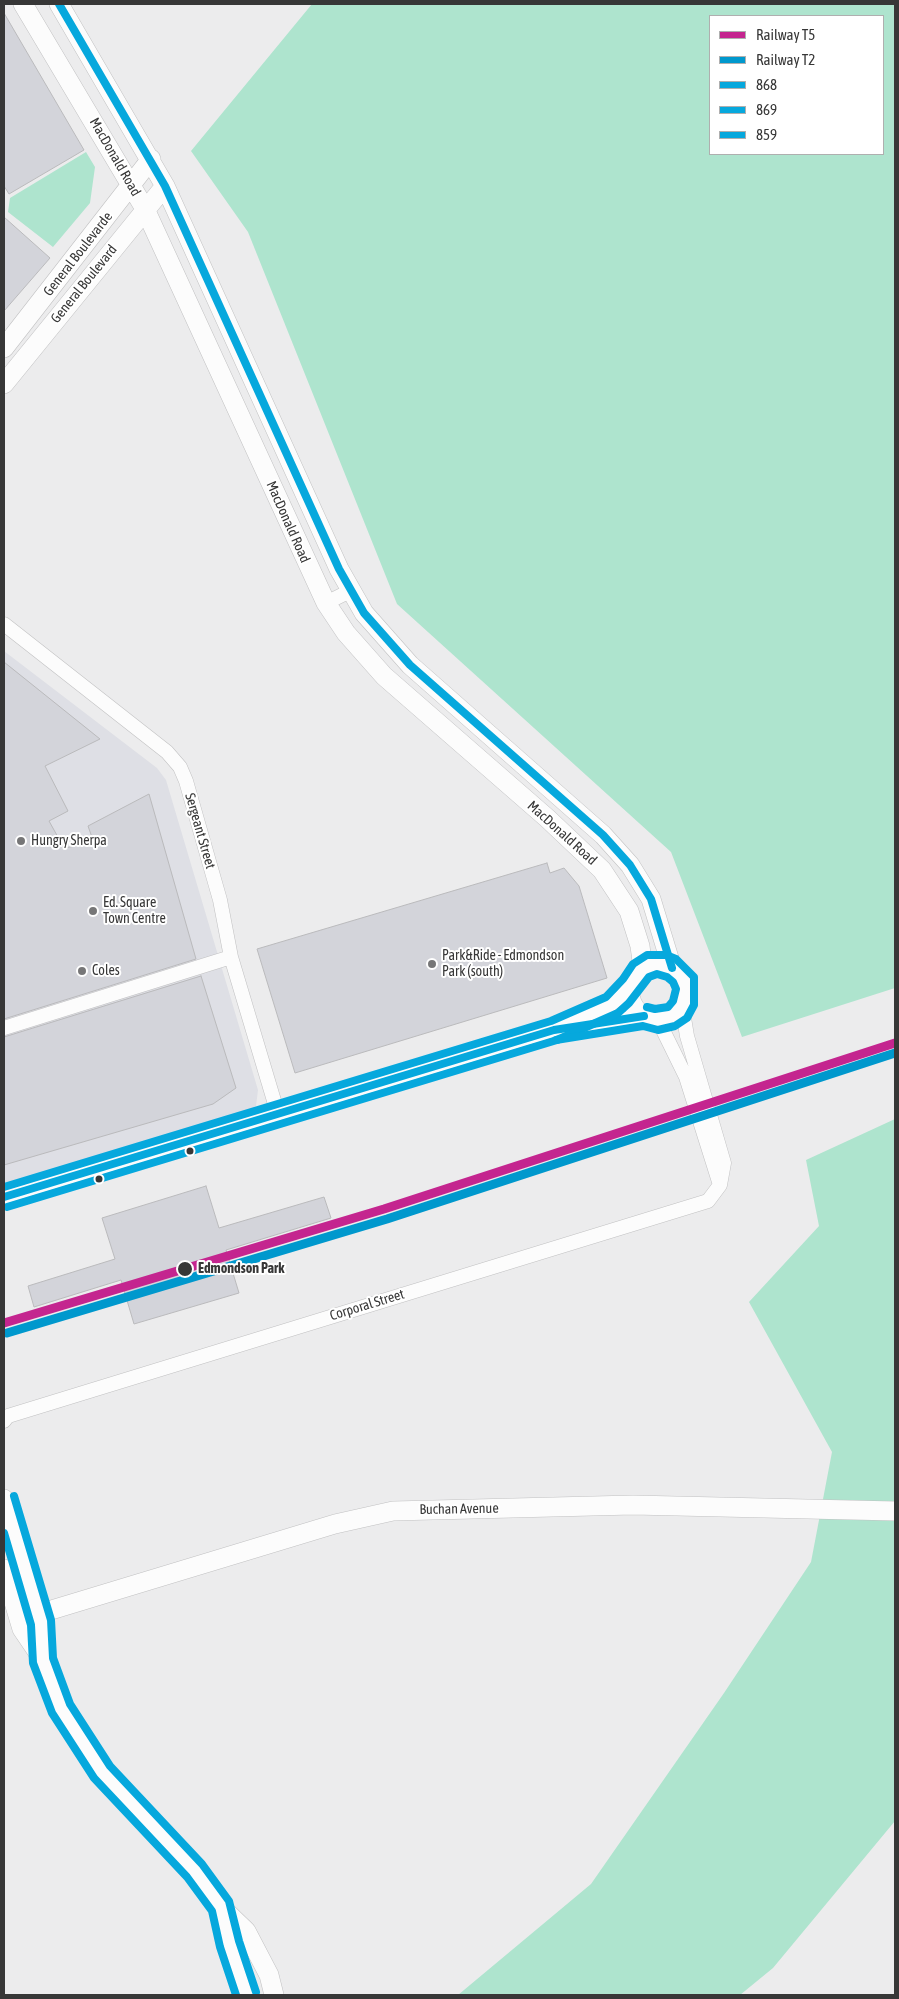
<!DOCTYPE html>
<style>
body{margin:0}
#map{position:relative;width:899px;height:1999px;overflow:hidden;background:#ececed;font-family:"Asap Condensed",sans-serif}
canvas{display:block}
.frame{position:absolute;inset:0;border:5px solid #373737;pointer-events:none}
.legend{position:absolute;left:709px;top:15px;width:175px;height:140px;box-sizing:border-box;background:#fff;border:1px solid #afafaf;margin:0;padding:6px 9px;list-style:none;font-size:15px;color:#373737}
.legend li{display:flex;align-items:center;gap:10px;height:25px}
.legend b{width:25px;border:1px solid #afafaf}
</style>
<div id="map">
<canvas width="899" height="1999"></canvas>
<div class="frame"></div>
<ul class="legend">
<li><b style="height:6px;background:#c4258f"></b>Railway T5</li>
<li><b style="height:6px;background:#0098cd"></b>Railway T2</li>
<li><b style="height:6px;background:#06a8dd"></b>868</li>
<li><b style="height:6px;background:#06a8dd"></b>869</li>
<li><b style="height:6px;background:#06a8dd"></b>859</li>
</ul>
</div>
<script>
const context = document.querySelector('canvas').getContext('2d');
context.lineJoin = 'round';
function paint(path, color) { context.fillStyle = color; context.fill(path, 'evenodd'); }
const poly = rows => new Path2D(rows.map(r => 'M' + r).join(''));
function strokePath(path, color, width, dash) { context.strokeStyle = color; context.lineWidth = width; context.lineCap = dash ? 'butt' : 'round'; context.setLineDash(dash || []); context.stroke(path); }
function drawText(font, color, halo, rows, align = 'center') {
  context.font = font + ' "Asap Condensed",sans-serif'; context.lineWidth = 4; context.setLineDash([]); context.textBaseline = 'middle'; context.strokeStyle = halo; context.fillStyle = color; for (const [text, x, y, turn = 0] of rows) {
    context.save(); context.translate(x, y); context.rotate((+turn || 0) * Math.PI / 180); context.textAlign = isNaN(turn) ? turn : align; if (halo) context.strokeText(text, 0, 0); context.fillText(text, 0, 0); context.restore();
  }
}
const built = poly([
 [4,651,157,768,166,780,258,1090,256,1106,245,1113,4,1184]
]);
const green = poly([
 [312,4,895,4,895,988,742,1037,671,852,397,604,248,232,191,151],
 [710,16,883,16,883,154,710,154],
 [86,152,95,167,90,203,53,247,8,212,10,198],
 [895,1119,895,1821,773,1968,740,1995,458,1995,591,1884,724,1693,811,1562,832,1452,749,1302,819,1226,806,1160]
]);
const building = poly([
 [4,13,84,150,9,194,4,186,4,13],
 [4,217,50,258,4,311,4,217],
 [4,662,100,739,45,766,68,811,49,821,64,848,94,843,88,826,149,794,196,959,4,1019,4,662],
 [547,863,550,873,564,868,579,886,607,978,295,1073,257,949,547,863],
 [201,976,236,1088,213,1104,4,1165,4,1037,201,976],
 [206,1186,219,1228,324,1197,331,1218,226,1250,239,1293,134,1324,121,1280,34,1307,28,1286,115,1259,102,1218,206,1186]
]);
const street = poly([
 [326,603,350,591],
 [4,624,167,752,180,767,186,781,220,900,231,957,278,1114],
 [658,1020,686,1077,720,1185],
 [582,1025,644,1016],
 [4,1028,231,957],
 [4,1197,554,1030,606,1008,622,996,631,985],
 [4,1421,8,1416,708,1201,720,1185,724,1163,687,1036,682,1006]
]);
const secondary = poly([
 [23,4,145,209,326,603,346,633,384,676,547,818,602,870,629,911,640,946,643,969],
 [59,4,165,186,339,569,364,613,410,665,603,835,630,865,651,899,672,968],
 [4,348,151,159],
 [4,384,165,186],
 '630 992a28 28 0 1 1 56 0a28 28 0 1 1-56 0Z',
 [4,1499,41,1623,43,1660],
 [4,1569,22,1629,43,1660,61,1709,71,1728,102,1772,195,1871,221,1907,246,1931,269,1975,274,1995],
 [38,1614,335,1524,393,1511,633,1505,895,1511],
 [221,1907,229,1944,247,1995]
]);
const bus1 = poly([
 [59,4,165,186,339,569,364,613,410,665,603,835,630,865,651,899,672,968],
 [4,1197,554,1030,644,1016]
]);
const bus2 = poly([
 [7,1207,557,1040,618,1013,629,1003,649,977,657,974,667,977,673,982,676,989,673,1001,668,1007,655,1009,647,1007],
 [4,1533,31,1625,33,1663,52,1713,94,1778,187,1877,212,1911,220,1947,236,1995]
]);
const bus3 = poly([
 [4,1187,551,1021,606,997,623,979,633,964,647,955,666,955,676,959,694,977,694,1005,687,1018,675,1026,658,1030,643,1026,556,1040],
 [14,1496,51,1620,53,1658,70,1704,110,1766,202,1864,229,1901,239,1941,256,1992]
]);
const rail1 = poly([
 [4,1323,384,1209,895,1043]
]);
const rail2 = poly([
 [7,1333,387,1219,895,1053]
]);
const markers = [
 [21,841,5,"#767677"],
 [93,911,5,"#767677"],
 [432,964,5,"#767677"],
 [82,971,5,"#767677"],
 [190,1151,4.5,"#373737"],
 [99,1179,4.5,"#373737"],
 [185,1269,8,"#373737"]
];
const streetNames = [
 ["MacDonald Road",115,157,60],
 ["General Boulevarde",78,254,-52],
 ["General Boulevard",84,284,-51],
 ["MacDonald Road",288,522,66],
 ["Sergeant Street",200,831,74],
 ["MacDonald Road",562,833,42],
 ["Corporal Street",367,1305,-17],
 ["Buchan Avenue",459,1509,-1]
];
const poiNames = [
 ["Hungry Sherpa",31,841],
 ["Ed. Square",103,903],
 ["Town Centre",103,919],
 ["Park&Ride - Edmondson",442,956],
 ["Park (south)",442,972],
 ["Coles",92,971]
];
const stopNames = [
 ["Edmondson Park",198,1269]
];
paint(built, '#dedfe5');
paint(green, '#aee4ce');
paint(building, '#d3d4da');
strokePath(building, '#bababc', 1);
strokePath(street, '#c1c1c2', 15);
strokePath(secondary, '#c1c1c2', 20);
strokePath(street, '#fcfcfc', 14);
strokePath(secondary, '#fcfcfc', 19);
strokePath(bus1, '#06a8dd', 8);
strokePath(bus2, '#06a8dd', 8);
strokePath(bus3, '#06a8dd', 8);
strokePath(rail1, '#c4258f', 9);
strokePath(rail2, '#0098cd', 9);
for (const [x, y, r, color] of markers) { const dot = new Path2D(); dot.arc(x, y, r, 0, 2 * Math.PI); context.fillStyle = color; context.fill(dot); strokePath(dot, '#fff', 2); }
drawText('14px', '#373737', '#fff', streetNames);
drawText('14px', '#373737', '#fff', poiNames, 'left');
drawText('bold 14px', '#373737', '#fff', stopNames, 'left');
</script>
